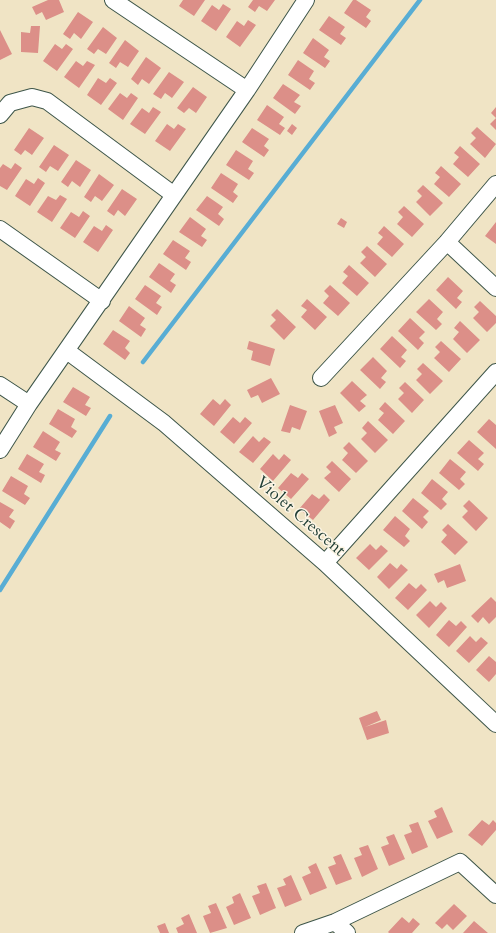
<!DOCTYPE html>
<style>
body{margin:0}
canvas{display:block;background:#f0e4c5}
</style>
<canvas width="496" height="933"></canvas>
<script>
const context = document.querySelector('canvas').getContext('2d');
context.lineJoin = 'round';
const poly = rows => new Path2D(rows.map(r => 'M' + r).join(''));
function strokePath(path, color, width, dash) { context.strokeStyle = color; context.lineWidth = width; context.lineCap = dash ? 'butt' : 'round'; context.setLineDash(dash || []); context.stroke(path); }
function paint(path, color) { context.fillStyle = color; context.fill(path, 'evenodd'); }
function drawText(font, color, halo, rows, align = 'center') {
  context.font = font + ' Cardo,serif'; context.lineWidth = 3; context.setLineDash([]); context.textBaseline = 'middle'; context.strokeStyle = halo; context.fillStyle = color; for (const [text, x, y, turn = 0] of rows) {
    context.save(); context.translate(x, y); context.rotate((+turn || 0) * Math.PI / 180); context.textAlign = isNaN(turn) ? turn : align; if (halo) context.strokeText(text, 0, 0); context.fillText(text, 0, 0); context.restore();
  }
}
const stream = poly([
 [143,362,420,0],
 [0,590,110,416]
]);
const building = poly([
 [48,0,59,0,64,12,46,20,42,12,36,15,32,7],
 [183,0,205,0,194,16,179,6],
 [253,0,275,0,267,11,259,6,255,12,248,7],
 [353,0,356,0,371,10,366,17,371,21,366,28,344,13],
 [223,4,231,9,216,31,201,21,212,5,219,10],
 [78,12,93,22,81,39,74,33,70,39,63,34],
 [329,16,345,27,340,34,346,38,341,45,319,30],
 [248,20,256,25,240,47,226,37,237,21,244,26],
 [31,26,40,26,38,53,21,52,21,32,30,33],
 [103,27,117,38,106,54,98,49,94,54,87,49],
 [0,30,12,54,0,60],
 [313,38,329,50,324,57,330,61,325,68,303,53],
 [125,40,139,51,128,67,120,62,116,68,109,63],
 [55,44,62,49,66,44,73,49,57,71,43,61],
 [146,57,161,68,149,84,142,79,138,85,131,79],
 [298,60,314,71,309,79,315,83,310,90,288,75],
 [76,61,83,66,87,61,95,65,79,88,64,77],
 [169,72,184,82,172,98,165,93,161,99,153,94],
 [98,78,106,83,110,78,117,83,101,105,87,95],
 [283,84,300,95,294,102,301,106,295,114,273,98],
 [193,87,207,97,196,113,189,108,184,113,177,108],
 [120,93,127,98,131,93,138,98,123,120,108,109],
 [267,105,284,117,279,124,285,128,280,135,257,120],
 [153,107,161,112,145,134,130,124,142,108,149,113],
 [496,107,496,130,490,124,496,118,491,113],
 [167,124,174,129,178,124,186,129,170,151,155,141],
 [292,124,297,128,292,135,287,131],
 [477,127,496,144,485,158,470,144,476,138,471,133],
 [29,128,44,138,32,155,25,150,21,155,14,150],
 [252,128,269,139,264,146,269,150,264,157,242,142],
 [54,145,69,155,58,171,50,166,46,172,39,167],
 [460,146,480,164,468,177,453,164,459,157,454,153],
 [236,150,253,161,248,169,254,173,249,180,226,165],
 [76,160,91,170,80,187,72,181,68,187,61,182],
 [15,163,22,168,7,190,0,186,0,168,3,164,11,169],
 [441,166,461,184,449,197,434,184,440,177,435,173],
 [221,173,238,184,233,192,238,196,233,203,211,188],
 [99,174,114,185,102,201,95,196,91,202,84,197],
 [38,178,45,183,30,206,15,196,26,179,34,184],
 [423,185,443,203,430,216,416,202,422,196,417,191],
 [122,189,137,199,125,216,118,210,114,216,107,211],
 [60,195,67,199,52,222,37,212,48,196,56,200],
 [207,196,223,207,218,214,224,219,219,226,196,210],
 [404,206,424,224,412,237,397,224,403,217,398,212],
 [83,211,90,216,75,238,60,228,71,212,79,217],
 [190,217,206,229,201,236,207,240,202,247,179,232],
 [341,218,347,222,344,228,337,224],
 [496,222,496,244,485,236],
 [106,225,113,230,98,252,83,242,94,226,102,231],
 [384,226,404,244,392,257,377,244,383,237,378,233],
 [173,240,190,251,185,258,191,262,186,270,163,254],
 [367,246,387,264,375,277,360,263,366,257,361,252],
 [159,263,175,274,170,281,176,285,171,293,149,277],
 [349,265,369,283,357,296,342,283,348,276,343,272],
 [448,277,463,291,457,298,462,302,456,309,436,290],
 [145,285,161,296,156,303,162,307,157,315,135,299],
 [330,285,350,303,338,316,323,303,329,296,324,291],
 [307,299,327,317,315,330,301,317,307,310,301,306],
 [429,299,443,312,437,319,442,324,436,330,416,312],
 [480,301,496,316,496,323,487,332,473,318,479,312,474,307],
 [129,306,145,318,140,325,146,329,141,337,119,321],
 [277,309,296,327,284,340,270,326,276,320,271,315],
 [410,318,425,332,419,338,424,343,418,350,398,331],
 [460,321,480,340,467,353,453,339,459,332,454,328],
 [113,330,130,341,125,348,130,353,125,360,103,344],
 [392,336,407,350,401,357,406,361,400,368,380,349],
 [249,341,275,349,270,366,251,360,253,351,247,349],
 [441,341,461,359,449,372,434,358,440,352,435,347],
 [373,357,387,371,381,378,386,382,380,389,360,370],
 [423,363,443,381,430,394,416,380,422,374,417,369],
 [271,378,280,394,262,403,258,395,251,398,247,390],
 [352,381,367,395,360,401,366,406,359,412,340,393],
 [405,382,424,400,412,413,398,399,404,393,399,388],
 [73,387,90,397,85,405,91,408,86,416,63,402],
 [213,399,220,405,225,399,231,405,214,426,200,414],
 [385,402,405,421,393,434,378,420,384,413,379,409],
 [290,405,307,411,300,430,292,427,290,433,281,431],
 [335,405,343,423,334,427,337,433,329,437,319,411],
 [58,409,75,419,71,427,77,431,72,438,49,424],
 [233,417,240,423,245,417,252,423,234,444,220,432],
 [489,419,496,425,496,449,477,432],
 [368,421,388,440,375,453,361,439,367,433,362,428],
 [43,431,60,442,55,450,61,453,56,461,33,447],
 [253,436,259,442,264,437,271,442,253,463,239,452],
 [469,440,484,453,478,459,484,464,478,471,457,453],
 [349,442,368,461,356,473,342,460,348,453,343,448],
 [27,454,44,464,39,472,45,475,41,483,18,469],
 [273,454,279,460,284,454,291,460,273,481,260,469],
 [450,459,466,472,460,479,465,484,459,490,439,473],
 [332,461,351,479,339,492,324,478,331,472,326,467],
 [291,473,298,478,302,473,309,479,291,499,278,488],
 [11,476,28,486,24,494,30,498,25,505,2,491],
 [432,479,448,492,442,499,447,504,441,510,421,493],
 [312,494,319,499,324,494,330,500,313,520,299,509],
 [413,498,429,511,423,517,428,522,422,529,402,511],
 [469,500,488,518,476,531,462,517,468,511,463,506],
 [0,502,14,510,9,517,15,521,10,529,0,522],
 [395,516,410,529,405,536,410,541,404,547,383,530],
 [448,524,468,542,455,555,441,542,447,535,442,530],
 [370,544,376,550,381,545,388,551,369,570,356,558],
 [390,563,397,569,401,564,408,570,389,589,377,577],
 [460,564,466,581,447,588,444,580,438,583,434,574],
 [409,583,416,589,421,584,427,590,408,610,395,598],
 [491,597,496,602,496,617,489,624,483,617,478,623,471,616],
 [430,601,436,607,441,602,447,608,429,628,416,615],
 [449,620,456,626,461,621,467,627,449,647,436,635],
 [470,636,476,642,481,637,488,643,469,663,456,651],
 [489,656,496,662,496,674,489,682,476,670],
 [377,711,381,720,365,727,386,720,389,733,367,740,359,718],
 [442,807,453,832,437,839,428,821,437,817,434,811],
 [482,820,489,825,493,820,496,823,496,830,482,846,468,835],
 [418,822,428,847,412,854,404,835,412,832,409,825],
 [394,834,405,859,389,866,381,847,389,844,386,837],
 [368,845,378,869,362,877,354,858,362,855,359,848],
 [341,854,352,879,336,885,328,867,336,864,333,857],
 [316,863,327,888,310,895,302,877,311,873,308,867],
 [291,875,302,900,285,907,277,888,286,885,283,879],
 [266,883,276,908,260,915,252,896,260,893,257,886],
 [240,893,251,918,234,925,226,907,234,903,232,897],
 [216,903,227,928,210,933,203,916,211,913,208,906],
 [454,904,467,916,453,930,447,924,442,929,435,923],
 [189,914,197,933,178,933,176,928,184,924,181,918],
 [402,917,409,923,413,918,420,924,412,933,389,933,388,932],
 [474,921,488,933,463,933],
 [165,923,169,933,160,933,157,926]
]);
const street = poly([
 [113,0,247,90],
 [0,115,10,103,32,97,47,101,174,195],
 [0,229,102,301],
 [447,242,496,288],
 [67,351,164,423,325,563,496,724],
 [321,378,447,242,496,184],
 [0,385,29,404],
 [0,450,29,404,247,90,306,0],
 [325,563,496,372],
 [335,922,347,933],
 [303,933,335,922,460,862,496,895]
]);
const streetNames = [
 ["Violet Crescent",300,517,41]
];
strokePath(stream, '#58add4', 4.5);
paint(building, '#dc8f88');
strokePath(street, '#3e564a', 18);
strokePath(street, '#fff', 16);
drawText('17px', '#1f3d34', '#fcf5e5', streetNames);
</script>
